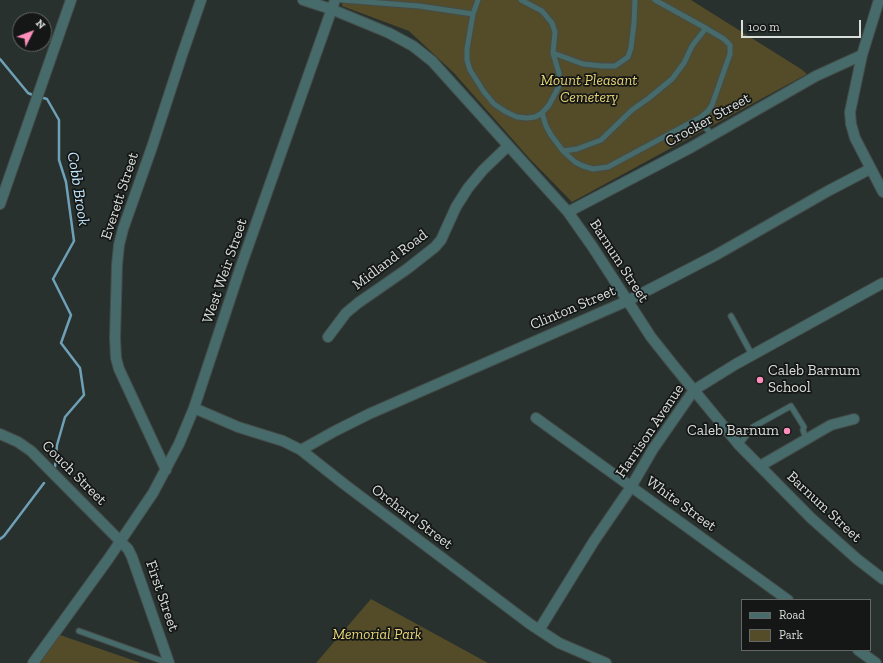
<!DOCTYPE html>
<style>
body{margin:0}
#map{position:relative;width:883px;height:663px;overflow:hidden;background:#28312d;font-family:"Zilla Slab",serif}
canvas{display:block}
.legend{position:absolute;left:741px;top:599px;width:130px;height:52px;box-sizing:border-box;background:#141716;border:1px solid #636765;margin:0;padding:5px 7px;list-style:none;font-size:12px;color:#d9dedb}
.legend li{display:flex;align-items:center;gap:8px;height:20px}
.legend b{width:20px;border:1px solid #636765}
.north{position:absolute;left:12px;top:12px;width:40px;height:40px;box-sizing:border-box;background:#141716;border:1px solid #636765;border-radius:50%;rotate:48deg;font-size:11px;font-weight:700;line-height:16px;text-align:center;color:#d9dedb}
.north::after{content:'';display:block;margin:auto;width:14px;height:18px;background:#fe8ebc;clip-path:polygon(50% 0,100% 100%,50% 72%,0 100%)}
.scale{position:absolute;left:741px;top:20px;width:120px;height:18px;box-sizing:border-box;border:2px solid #d9dedb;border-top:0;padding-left:5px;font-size:12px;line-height:14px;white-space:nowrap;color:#d9dedb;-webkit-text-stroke:3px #141716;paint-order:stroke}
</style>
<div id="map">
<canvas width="883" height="663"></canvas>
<ul class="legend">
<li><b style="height:5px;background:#476a6b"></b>Road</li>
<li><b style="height:11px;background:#544c29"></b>Park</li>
</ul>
<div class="north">N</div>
<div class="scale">100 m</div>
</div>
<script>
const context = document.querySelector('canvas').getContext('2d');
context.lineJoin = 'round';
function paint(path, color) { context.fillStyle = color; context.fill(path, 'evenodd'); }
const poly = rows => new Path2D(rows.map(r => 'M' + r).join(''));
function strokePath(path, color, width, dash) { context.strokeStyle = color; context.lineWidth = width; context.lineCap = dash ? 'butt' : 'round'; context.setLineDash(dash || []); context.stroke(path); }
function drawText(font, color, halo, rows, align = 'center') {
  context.font = font + ' "Zilla Slab",serif'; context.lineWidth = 3.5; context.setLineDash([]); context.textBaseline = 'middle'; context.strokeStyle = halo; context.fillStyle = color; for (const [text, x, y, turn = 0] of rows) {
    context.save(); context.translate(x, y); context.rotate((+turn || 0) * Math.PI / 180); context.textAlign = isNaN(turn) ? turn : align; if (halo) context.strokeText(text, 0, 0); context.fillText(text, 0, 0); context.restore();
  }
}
const green = poly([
 [343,0,691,0,801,69,807,74,572,202,529,158,454,73,409,31,342,6],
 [371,599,488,663,316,663],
 [60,635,141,663,40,663]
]);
const stream = poly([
 [0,59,28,93,35,96],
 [40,97,47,99,59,120,59,160,66,182,74,241,53,279,71,315,61,343,80,368,84,395,65,417,57,445,55,467],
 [0,539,4,536,44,483]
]);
const service = poly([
 [342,0,419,6,473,14,467,49,467,60,470,70,484,92,494,104,506,112,517,117,527,118,535,117,542,113,549,105,557,90,560,83,559,73,553,53,583,64,602,66,615,66,628,57,631,48,634,23,635,0],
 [521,0,542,11,552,23,555,32,553,53],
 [655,0,702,26,724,39,730,45,730,54,712,105,708,111,701,117,608,167,593,169,583,166,575,162,563,151,577,149,601,140,632,110,649,98,672,79,684,63,692,46,706,28],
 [473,14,478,0],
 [542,113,546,126,551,135,563,151],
 [701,117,706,128,712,135],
 [731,316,752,355],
 [739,445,753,427,791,406,804,427,803,430,806,439],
 [79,631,168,663]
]);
const minor = poly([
 [303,0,331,9,389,33,413,46,432,61,568,212,592,246,651,337,674,366,739,445,811,518,857,559,883,579],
 [879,0,862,55,850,112,851,124,855,138,883,192],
 [0,204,71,0],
 [568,212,690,148,816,76,862,55],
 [328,337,346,313,358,303,407,269,435,247,441,240,456,207,468,188,483,170,508,146],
 [194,408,238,427,283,441,301,450,344,484,530,624,559,643,606,663],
 [536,418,788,600],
 [301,450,335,431,369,414,627,301,716,255,828,191,870,169],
 [760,466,831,425,854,419],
 [166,470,119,369,116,358,115,338,117,265,119,245,123,229,152,147,182,55,201,0],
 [539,630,594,541,631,487,653,449,694,390,736,364,883,283],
 [858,650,876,663],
 [33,663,109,558,153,493,179,444,194,408,240,269,335,0]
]);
const tertiary = poly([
 [0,434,18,442,31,451,128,549,132,557,169,663]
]);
const markers = [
 [760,380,4,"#fe8ebc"],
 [787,431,4,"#fe8ebc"]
];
const parkNames = [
 ["Mount Pleasant",589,81],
 ["Cemetery",589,98],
 ["Memorial Park",377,635]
];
const streetNames = [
 ["Crocker Street",708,120,-29],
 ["Everett Street",120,196,-72],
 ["Midland Road",390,260,-37],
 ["Barnum Street",619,261,57],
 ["West Weir Street",225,271,-71],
 ["Clinton Street",573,308,-23],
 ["Harrison Avenue",650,431,-56],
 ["Couch Street",74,473,45],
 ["White Street",681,504,36],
 ["Barnum Street",824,507,43],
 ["Orchard Street",412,517,37],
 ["First Street",162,596,71]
];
const poiNames = [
 ["Caleb Barnum",768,371],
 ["School",768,388],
 ["Caleb Barnum",779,431,"right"]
];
const waterNames = [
 ["Cobb Brook",78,189,81]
];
paint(green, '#544c29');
strokePath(stream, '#6ea0b7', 2.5);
strokePath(service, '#444d49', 7);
strokePath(minor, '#444d49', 12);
strokePath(tertiary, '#444d49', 12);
strokePath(service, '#476a6b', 5);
strokePath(minor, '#476a6b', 10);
strokePath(tertiary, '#476a6b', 10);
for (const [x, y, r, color] of markers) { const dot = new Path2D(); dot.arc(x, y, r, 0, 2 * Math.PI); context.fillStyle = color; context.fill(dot); strokePath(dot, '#141716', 1.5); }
drawText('italic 15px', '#e7d374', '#141716', parkNames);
drawText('15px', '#d9dedb', '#141716', streetNames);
drawText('15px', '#d9dedb', '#141716', poiNames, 'left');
drawText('italic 16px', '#c2e6fa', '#141716', waterNames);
</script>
